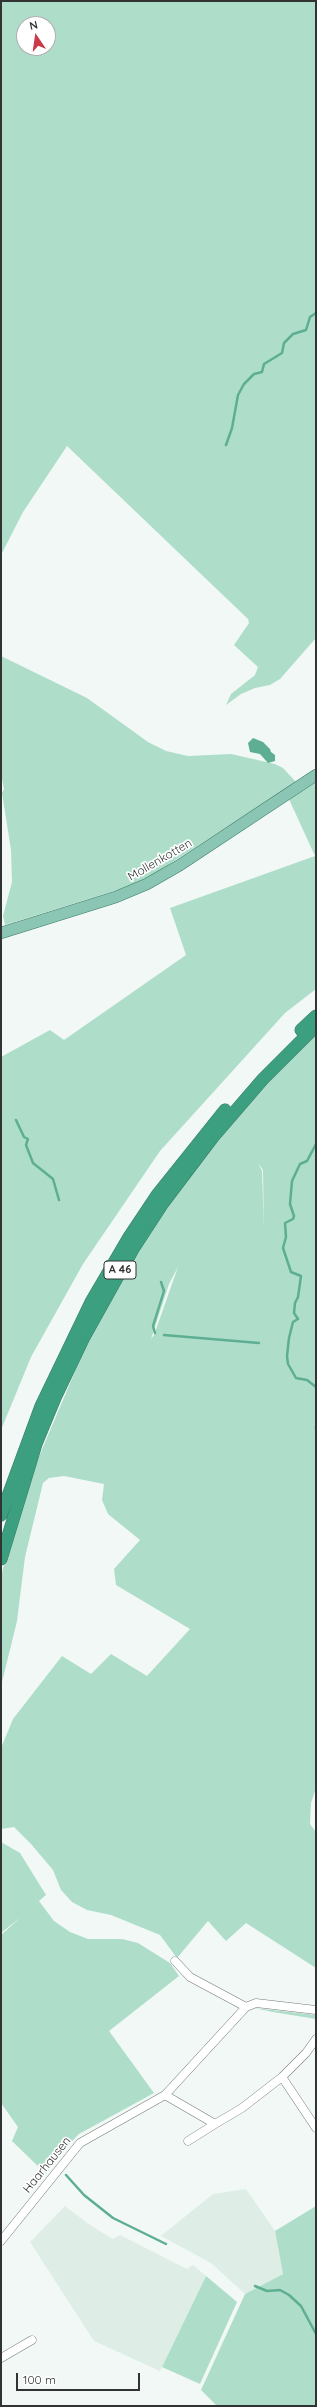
<!DOCTYPE html>
<style>
body{margin:0}
#map{position:relative;width:317px;height:2407px;overflow:hidden;background:#f1f8f5;font-family:Quicksand,sans-serif}
canvas{display:block}
.frame{position:absolute;inset:0;border:2px solid #313433;pointer-events:none}
.north{position:absolute;left:16px;top:16px;width:40px;height:40px;box-sizing:border-box;background:#fff;border:1px solid #adaead;border-radius:50%;rotate:347deg;font-size:11px;font-weight:700;line-height:16px;text-align:center;color:#313433}
.north::after{content:'';display:block;margin:auto;width:14px;height:18px;background:#ca3a4b;clip-path:polygon(50% 0,100% 100%,50% 72%,0 100%)}
.scale{position:absolute;left:16px;top:2373px;width:124px;height:18px;box-sizing:border-box;border:2px solid #313433;border-top:0;padding-left:5px;font-size:12px;line-height:14px;white-space:nowrap;color:#313433;-webkit-text-stroke:3px #fff;paint-order:stroke}
</style>
<div id="map">
<canvas width="317" height="2407"></canvas>
<div class="frame"></div>
<div class="north">N</div>
<div class="scale">100 m</div>
</div>
<script>
const context = document.querySelector('canvas').getContext('2d');
context.lineJoin = 'round';
function paint(path, color) { context.fillStyle = color; context.fill(path, 'evenodd'); }
const poly = rows => new Path2D(rows.map(r => 'M' + r).join(''));
function strokePath(path, color, width, dash) { context.strokeStyle = color; context.lineWidth = width; context.lineCap = dash ? 'butt' : 'round'; context.setLineDash(dash || []); context.stroke(path); }
function drawText(font, color, halo, rows, align = 'center') {
  context.font = font + ' Quicksand,sans-serif'; context.lineWidth = 3.5; context.setLineDash([]); context.textBaseline = 'middle'; context.strokeStyle = halo; context.fillStyle = color; for (const [text, x, y, turn = 0] of rows) {
    context.save(); context.translate(x, y); context.rotate((+turn || 0) * Math.PI / 180); context.textAlign = isNaN(turn) ? turn : align; if (halo) context.strokeText(text, 0, 0); context.fillText(text, 0, 0); context.restore();
  }
}
const built = poly([
 [246,2189,275,2231,283,2274,245,2294,211,2263,161,2236,213,2194],
 [65,2206,90,2225,113,2239,120,2235,187,2269,193,2265,206,2276,160,2371,94,2341,30,2242]
]);
const green = poly([
 [1,1,316,1,316,638,280,679,270,685,255,688,241,694,226,705,231,694,255,675,258,667,234,645,249,623,248,619,67,446,23,512,1,555],
 [24,24,48,24,48,48,24,48],
 [1,656,87,698,148,742,166,751,188,756,231,754,275,764,283,768,296,782,140,883,5,925,3,916,12,882,11,850,2,793,4,789,1,774],
 [316,779,316,989,285,1013,160,1151,83,1264,31,1357,1,1430,1,1057,50,1030,64,1040,186,955,170,908,315,856,288,797],
 [316,1032,316,1788,311,1803,310,1824,316,1832,316,1968,246,1923,226,1941,208,1921,177,1958,160,1935,111,1915,87,1910,72,1902,61,1890,53,1870,31,1844,14,1827,1,1829,1,1748,13,1719,62,1656,91,1674,111,1654,147,1676,190,1629,116,1585,114,1569,140,1540,108,1514,102,1500,104,1484,64,1476,49,1478,43,1483,25,1557,17,1621,1,1686,1,1578,8,1545,27,1485,98,1317,136,1253,209,1145,262,1084],
 [258,1163,263,1170,264,1227,262,1171],
 [178,1267,154,1335,151,1339,169,1284],
 [1,1842,20,1853,46,1895,39,1901,54,1921,70,1932,88,1939,122,1939,138,1943,170,1963,179,1976,109,2031,154,2093,79,2134,71,2142,46,2174,12,2141,18,2127,1,2103,1,1935,21,1917,1,1933],
 [254,2008,316,2015,316,2019,273,2012],
 [316,2206,316,2406,217,2406,201,2390,245,2294,283,2274,275,2231],
 [206,2276,237,2302,200,2384,162,2367]
]);
const water = poly([
 [253,738,263,742,270,749,271,752,275,755,275,761,268,763,260,754,250,752,248,743]
]);
const stream = poly([
 [226,445,232,428,238,395,244,384,254,374,262,372,264,364,282,353,284,343,293,334,306,330,310,317,316,313],
 [16,1120,24,1137,28,1139,26,1145,33,1163,53,1179,59,1200],
 [316,1144,307,1161,300,1164,292,1181,290,1204,294,1216,293,1219,285,1223,286,1237,283,1248,291,1272,301,1276,298,1297,295,1303,294,1313,298,1319,293,1322,289,1338,287,1356,288,1364,296,1378,307,1380,316,1387],
 [155,1333,153,1326,164,1291,161,1282],
 [164,1335,259,1343],
 [316,1426,316,1428],
 [66,2175,84,2195,113,2218,166,2244],
 [255,2286,267,2291,280,2290,289,2295,301,2306,316,2334]
]);
const minor = poly([
 [175,1961,190,1977,246,2007],
 [282,2077,316,2128],
 [165,2095,215,2124,242,2108,282,2077,306,2053,316,2039],
 [188,2141,215,2124],
 [1,2241,80,2143,165,2095,246,2007,256,2003,316,2010],
 [1,2358,32,2340]
]);
const major = poly([
 [1,933,116,897,147,884,180,865,316,775]
]);
const highway = poly([
 [301,1030,316,1016],
 [1,1515,41,1406,91,1302,129,1237,157,1195,225,1110],
 [1,1559,36,1444,55,1398,84,1337,133,1249,163,1203,213,1137,263,1079,316,1026]
]);
const shields = [
 [120,1270,32]
];
const shieldNames = [
 ["A 46",120,1270]
];
const streetNames = [
 ["Mollenkotten",160,860,-30],
 ["Haarhausen",47,2165,-51]
];
paint(built, '#deeee7');
paint(green, '#aedeca');
paint(water, '#5dae92');
strokePath(stream, '#5dae92', 2.5);
strokePath(minor, '#757b78', 9);
strokePath(major, '#387a65', 12);
strokePath(highway, '#387a65', 13);
strokePath(minor, '#fff', 8);
strokePath(major, '#8ac6b3', 11);
strokePath(highway, '#3ca080', 12);
for (const [x, y, w] of shields) { const box = new Path2D(); box.roundRect(x - w / 2, y - 9, w, 18, 3); context.fillStyle = '#fff'; context.fill(box); strokePath(box, '#313433', 1); }
drawText('bold 11px', '#313433', null, shieldNames);
drawText('12px', '#313433', '#fff', streetNames);
</script>
